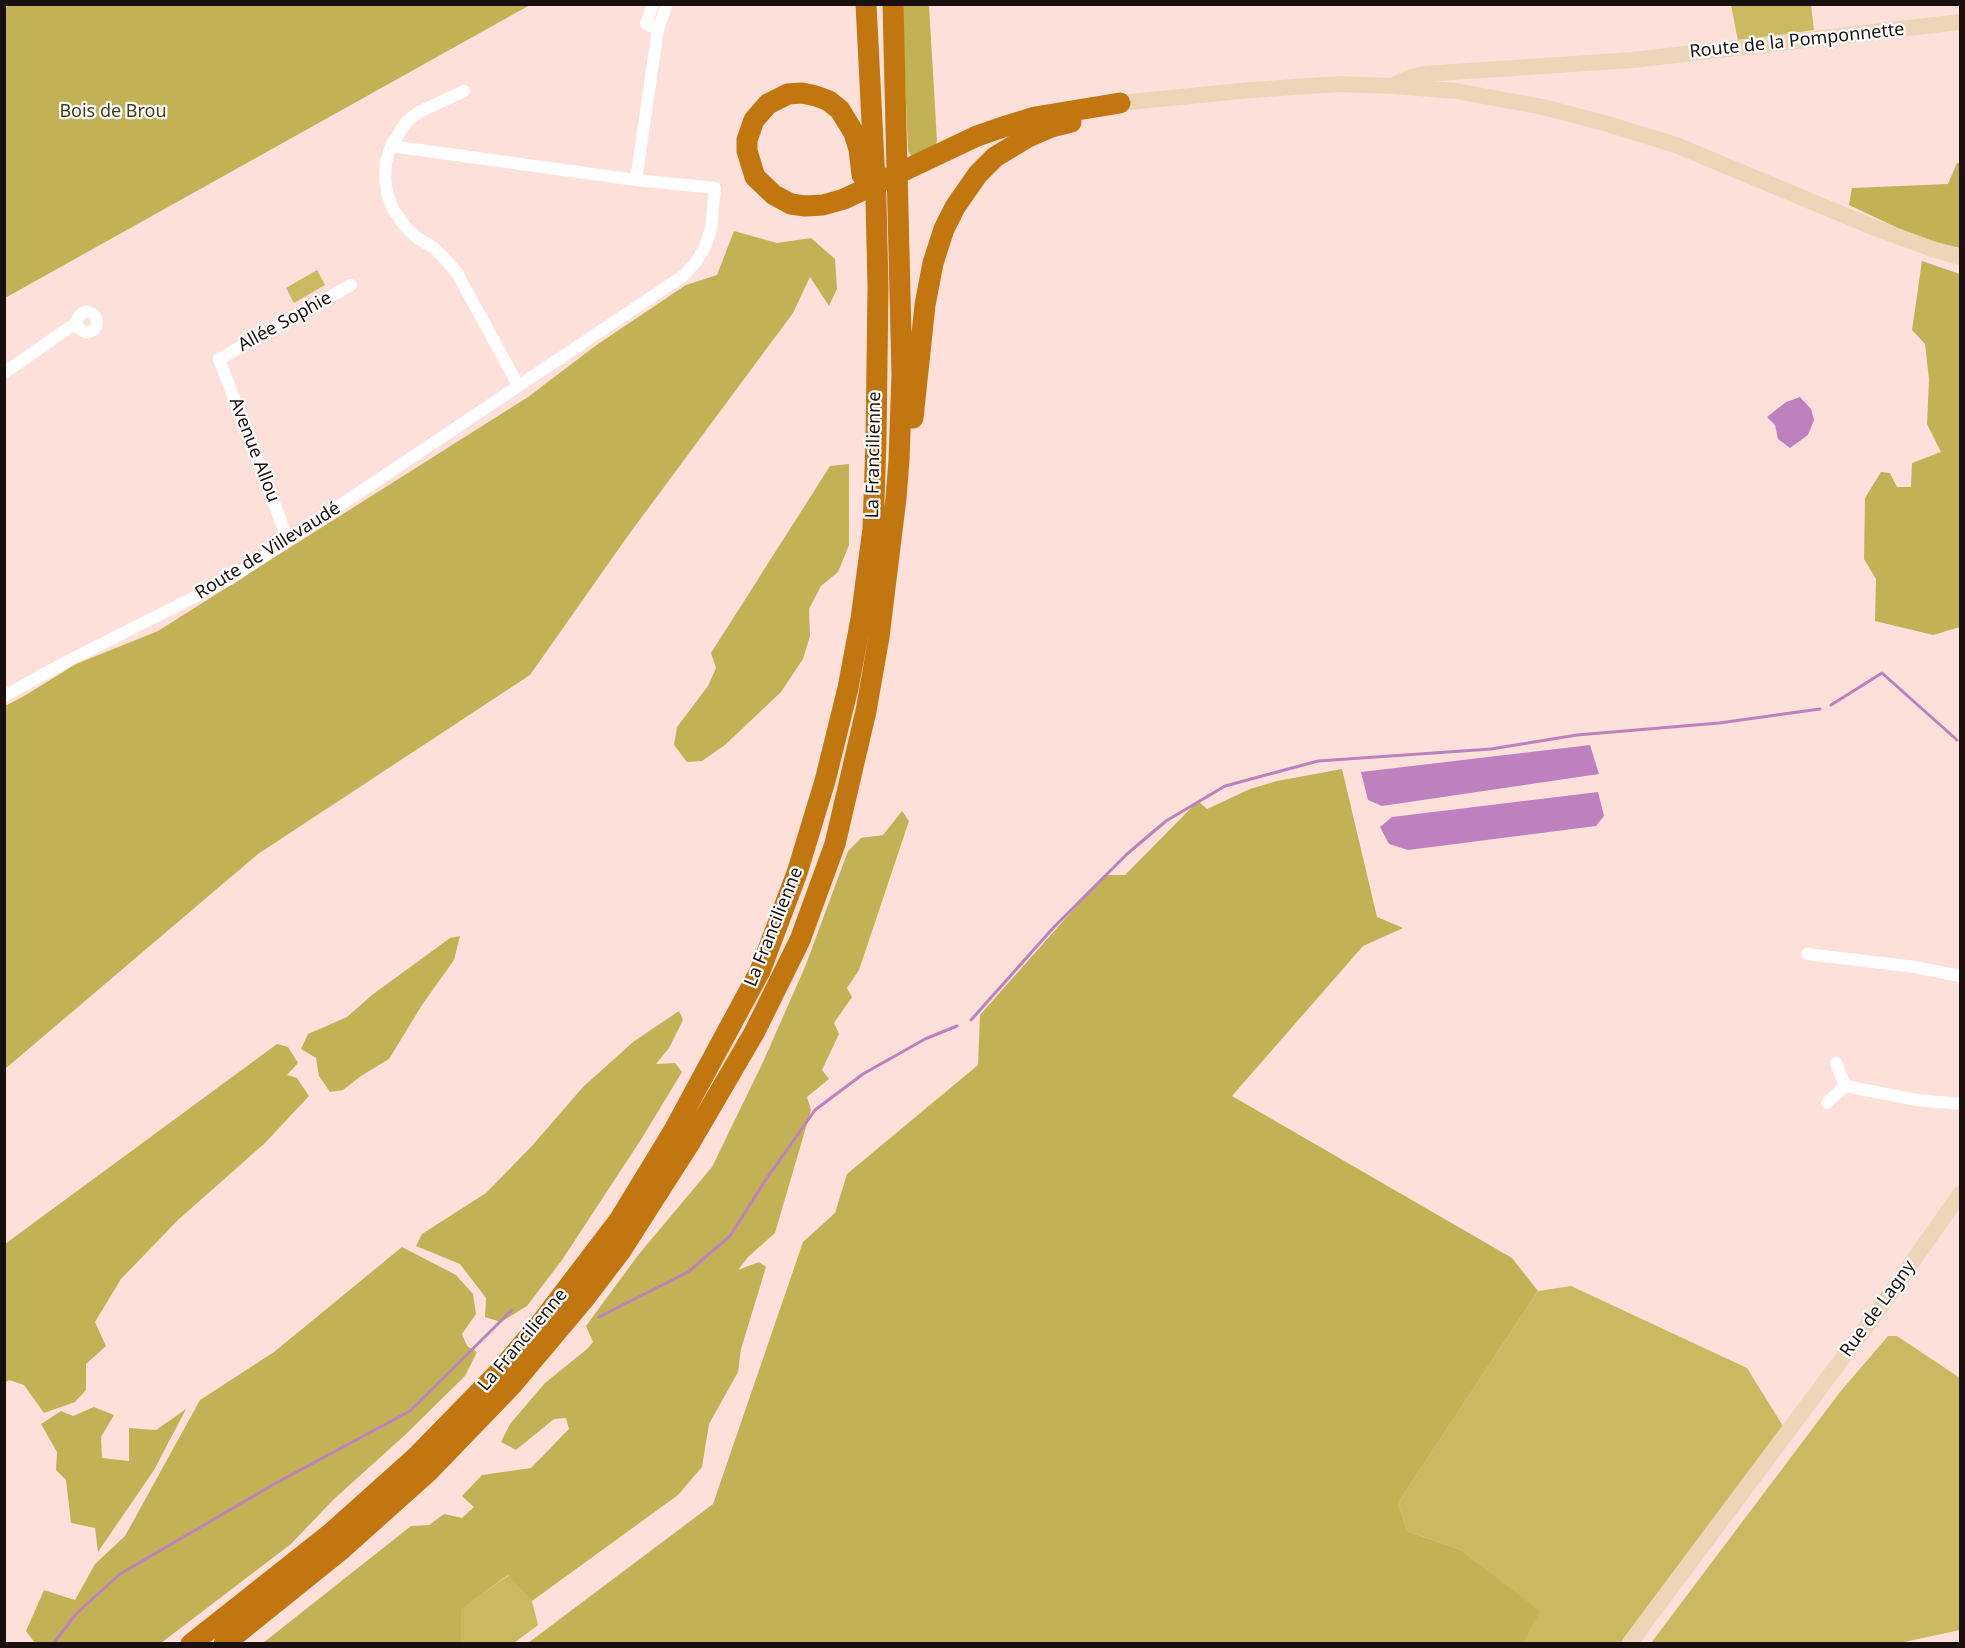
<!DOCTYPE html>
<meta charset="utf-8">
<style>
body{margin:0}
#map{position:relative;width:1965px;height:1648px;overflow:hidden;background:#fee0da;font-family:"Noto Sans",sans-serif}
canvas{display:block}
.frame{position:absolute;inset:0;border:6px solid #190f0d;pointer-events:none}
</style>
<div id="map">
<canvas width="1965" height="1648"></canvas>
<div class="frame"></div>
</div>
<script>
const context = document.querySelector('canvas').getContext('2d');
context.lineJoin = 'round';
function paint(path, color) { context.fillStyle = color; context.fill(path, 'evenodd'); }
const poly = rows => new Path2D(rows.map(r => 'M' + r).join(''));
function strokePath(path, color, width, dash) { context.strokeStyle = color; context.lineWidth = width; context.lineCap = dash ? 'butt' : 'round'; context.setLineDash(dash || []); context.stroke(path); }
function drawText(font, color, halo, rows, align = 'center') {
  context.font = font + ' "Noto Sans",sans-serif'; context.lineWidth = 4.5; context.setLineDash([]); context.textBaseline = 'middle'; context.strokeStyle = halo; context.fillStyle = color; for (const [text, x, y, turn = 0] of rows) {
    context.save(); context.translate(x, y); context.rotate((+turn || 0) * Math.PI / 180); context.textAlign = isNaN(turn) ? turn : align; if (halo) context.strokeText(text, 0, 0); context.fillText(text, 0, 0); context.restore();
  }
}
const green = poly([
 [1731,5,1811,5,1814,30,1738,41],
 [317,270,325,285,294,303,286,288],
 [1571,1286,1747,1368,1783,1426,1623,1643,1524,1643,1539,1611,1461,1550,1407,1531,1398,1503,1538,1291],
 [1888,1336,1897,1336,1960,1378,1960,1630,1895,1644,1651,1643,1840,1392],
 [509,1575,532,1601,538,1625,514,1643,461,1643,460,1609]
]);
const forest = poly([
 [5,4,530,4,530,5,5,298],
 [902,5,929,5,937,141,933,151,914,160,908,151],
 [1957,163,1960,163,1960,248,1921,239,1849,205,1852,188,1948,184],
 [734,231,777,243,811,238,835,259,837,289,829,306,810,277,793,313,627,537,530,675,258,854,5,1069,5,706,24,696,76,664,158,631,528,397,598,344,686,285,717,275],
 [1922,261,1960,274,1960,627,1933,635,1875,621,1876,579,1864,559,1865,498,1881,472,1890,473,1897,487,1911,487,1912,463,1941,452,1927,424,1929,379,1925,344,1912,330],
 [849,464,849,545,838,572,821,586,809,609,810,636,803,659,781,692,725,745,702,761,687,762,674,745,677,727,708,686,716,668,711,653,830,466],
 [1342,769,1377,917,1403,928,1363,946,1232,1096,1512,1258,1538,1291,1398,1503,1407,1531,1461,1550,1540,1611,1524,1643,528,1643,713,1504,803,1242,835,1213,847,1174,978,1065,980,1015,1104,875,1125,875,1198,801,1207,809,1250,789,1277,781],
 [902,811,909,821,859,970,847,988,852,997,834,1023,839,1034,822,1070,829,1079,807,1097,811,1110,775,1233,748,1257,738,1270,759,1262,766,1267,741,1349,738,1372,709,1424,702,1467,678,1495,532,1601,508,1575,461,1609,461,1643,263,1643,411,1526,429,1525,444,1514,462,1518,474,1507,462,1496,482,1475,531,1468,569,1429,566,1418,554,1419,516,1450,501,1442,510,1424,545,1383,587,1349,593,1342,586,1326,639,1254,712,1167,763,1062,805,967,848,851,861,838,883,835],
 [460,936,454,960,422,1005,389,1059,361,1076,343,1090,330,1092,319,1076,316,1058,301,1049,308,1034,347,1017,372,995,450,938],
 [679,1011,683,1020,669,1048,656,1064,675,1063,682,1072,642,1138,562,1260,527,1306,501,1322,485,1317,486,1298,460,1264,416,1246,422,1234,486,1193,531,1147,583,1087,633,1042],
 [277,1044,288,1047,298,1063,287,1075,297,1078,309,1096,265,1143,178,1220,121,1279,95,1322,106,1346,86,1364,86,1390,75,1402,44,1413,24,1385,9,1380,5,1383,5,1244],
 [402,1247,456,1275,473,1294,476,1314,462,1334,467,1346,477,1352,465,1376,404,1436,334,1499,291,1544,161,1643,35,1643,26,1631,44,1590,75,1600,95,1564,125,1536,200,1400,274,1352],
 [94,1407,114,1415,101,1437,102,1458,129,1461,129,1428,156,1430,186,1409,154,1470,98,1552,95,1528,71,1523,66,1480,56,1470,57,1452,41,1424,61,1411,73,1416]
]);
const water = poly([
 [1800,397,1811,409,1814,420,1808,435,1790,448,1778,439,1775,425,1767,417,1786,402],
 [1590,745,1599,774,1382,806,1368,800,1361,772],
 [1598,792,1604,816,1596,826,1408,850,1389,844,1380,827,1392,817]
]);
const stream = poly([
 [1831,705,1882,673,1957,740],
 [971,1020,1054,927,1127,854,1166,821,1225,786,1318,761,1491,749,1577,735,1719,723,1820,709],
 [599,1317,688,1272,730,1236,765,1181,815,1110,863,1074,925,1039,957,1026],
 [53,1644,76,1614,120,1574,276,1483,410,1411,512,1310]
]);
const street = poly([
 [653,4,646,24,658,29],
 [464,91,419,112,406,122,391,146,386,162,385,178,387,193,393,209,404,225,417,238,434,248,446,260,457,273,518,385],
 [636,180,658,29,667,4],
 '77 322a10 10 0 1 1 20 0a10 10 0 1 1-20 0Z',
 [4,373,76,323],
 [288,540,219,359,351,285],
 [4,696,68,661,230,579,288,540,683,276,696,262,705,247,711,229,715,188,636,180,391,146],
 [1807,954,1915,967,1960,976],
 [1845,1086,1917,1100,1960,1104],
 [1827,1103,1845,1086,1836,1063]
]);
const secondary = poly([
 [1396,84,1411,77,1424,74,1633,60,1960,22],
 [1120,103,1251,90,1339,84,1393,86,1456,91,1543,107,1604,123,1676,145,1870,226,1932,249,1960,257],
 [1629,1644,1883,1304,1960,1194]
]);
const highway = poly([
 [862,175,859,149,854,133,840,110,829,101,816,96,802,93,788,94,768,104,754,120,747,140,747,151,755,177,774,195,791,204,805,206,823,205,844,199,977,136,1006,126,1035,117,1120,103],
 [913,418,925,305,933,263,944,229,955,207,978,174,995,157,1028,137,1051,127,1071,122],
 [191,1644,330,1534,416,1457,498,1373,540,1324,620,1219,673,1132,760,971,797,873,825,781,848,688,861,619,873,529,876,441,878,287,876,201,866,4],
 [224,1644,342,1549,428,1472,511,1386,585,1298,620,1252,691,1141,754,1033,800,940,835,844,866,711,879,637,896,498,899,460,902,376,893,4]
]);
const streetNames = [
 ["Route de la Pomponnette",1797,41,-6],
 ["Allée Sophie",285,322,-29],
 ["Avenue Allou",254,450,69],
 ["La Francilienne",874,455,-89],
 ["Route de Villevaudé",268,551,-32],
 ["La Francilienne",774,927,-68],
 ["Rue de Lagny",1878,1309,-54],
 ["La Francilienne",523,1340,-50]
];
const parkNames = [
 ["Bois de Brou",113,112]
];
paint(green, '#cab961');
paint(forest, '#c3b156');
paint(water, '#be80be');
strokePath(stream, '#be80be', 3);
strokePath(street, '#fff', 12);
strokePath(secondary, '#edd6b7', 16);
strokePath(highway, '#c2760f', 21);
drawText('18px', '#190f0d', '#fff', streetNames);
drawText('18px', '#463e17', '#fff', parkNames);
</script>
